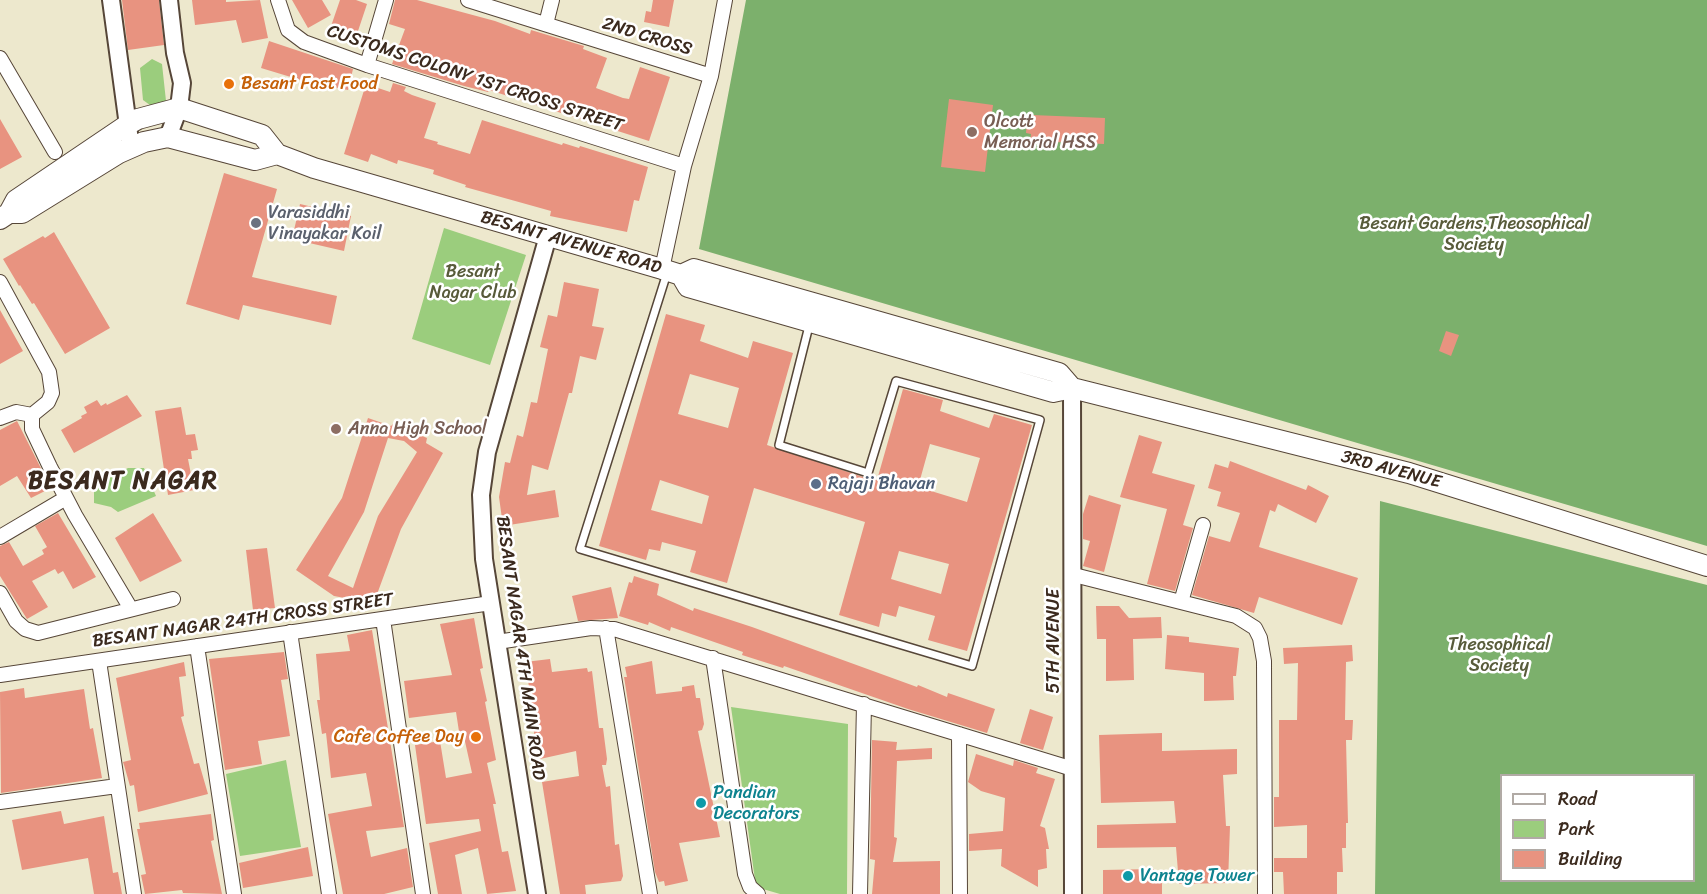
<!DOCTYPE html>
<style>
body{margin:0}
#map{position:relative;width:1707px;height:894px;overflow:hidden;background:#ede8cd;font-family:Sriracha,sans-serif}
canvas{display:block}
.legend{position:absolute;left:1500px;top:774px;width:195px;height:108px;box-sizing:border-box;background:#fff;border:2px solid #b1aaa5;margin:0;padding:8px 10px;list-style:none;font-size:18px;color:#3b2a1e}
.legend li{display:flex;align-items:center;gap:12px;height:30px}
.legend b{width:30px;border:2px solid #b1aaa5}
</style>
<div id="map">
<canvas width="1707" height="894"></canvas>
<ul class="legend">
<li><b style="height:8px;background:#fff"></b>Road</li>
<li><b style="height:16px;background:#9bcd7d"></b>Park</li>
<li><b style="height:16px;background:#e89380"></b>Building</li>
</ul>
</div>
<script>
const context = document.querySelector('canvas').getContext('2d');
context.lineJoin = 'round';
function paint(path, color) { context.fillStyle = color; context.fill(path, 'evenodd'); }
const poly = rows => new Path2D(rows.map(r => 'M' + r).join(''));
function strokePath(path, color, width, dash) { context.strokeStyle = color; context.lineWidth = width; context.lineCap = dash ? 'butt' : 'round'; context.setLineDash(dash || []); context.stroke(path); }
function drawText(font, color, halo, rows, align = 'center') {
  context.font = font + ' Sriracha,sans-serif'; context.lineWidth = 5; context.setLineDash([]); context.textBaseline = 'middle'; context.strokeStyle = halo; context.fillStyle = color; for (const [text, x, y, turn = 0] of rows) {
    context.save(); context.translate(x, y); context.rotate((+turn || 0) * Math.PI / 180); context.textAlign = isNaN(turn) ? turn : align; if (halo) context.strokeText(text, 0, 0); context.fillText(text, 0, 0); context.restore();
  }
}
const green = poly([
 [152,59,162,64,166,101,154,108,143,100,140,68],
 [444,228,526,255,490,365,412,339],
 [128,468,144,468,156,496,118,512,111,507,94,503,94,486],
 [731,707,848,724,847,894,780,894,756,887],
 [286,760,301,847,240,856,226,774]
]);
const forest = poly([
 [746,0,1707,0,1707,546,699,249],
 [1380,501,1707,585,1707,894,1375,894],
 [1502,776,1694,776,1694,880,1502,880]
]);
const building = poly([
 [122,0,159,0,164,45,128,50],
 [192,0,226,0,226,2,260,0,268,38,242,43,236,20,195,25],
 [292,0,322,0,331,15,308,28],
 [340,0,356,0,367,4,355,40,329,32],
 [395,0,417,0,495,21,530,34,531,30,584,46,583,49,607,58,596,88,623,98,629,99,640,67,670,77,649,141,489,90,488,92,464,86,392,64,405,29,389,24],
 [653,0,674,0,669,27,644,22,646,11,651,12],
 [269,41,353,69,348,90,304,81,261,68],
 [393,83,406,87,404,91,412,95,436,103,424,138,438,142,437,144,470,154,482,120,562,145,563,143,579,148,580,146,648,167,639,201,634,200,627,232,550,216,551,211,465,187,466,185,433,174,434,170,398,160,397,164,371,154,368,162,344,154,366,84,390,92],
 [949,99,993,105,985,172,941,167],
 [1032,115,1105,118,1104,144,1030,141,1031,134,1026,133,1027,119,1032,119],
 [0,119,22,157,0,169],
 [224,173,277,189,252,277,337,296,331,325,243,305,239,320,186,304],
 [300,204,351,216,344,251,292,239],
 [54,232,110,328,65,354,34,303,32,304,20,285,19,286,3,259,43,236,45,238],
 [564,282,599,289,592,326,604,328,596,360,580,356,572,393,569,393,548,470,532,465,527,495,555,490,559,517,503,526,499,497,505,462,510,463,517,435,523,437,531,402,537,403,548,349,540,347,548,315,557,317],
 [0,310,23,351,0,364],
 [666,314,705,325,700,341,748,358,753,341,793,353,767,445,866,478,877,480,903,389,943,400,940,411,989,428,994,414,1032,425,967,651,928,640,935,616,899,606,896,617,882,613,879,627,839,615,865,522,754,488,727,583,690,572,696,551,662,542,660,551,649,549,646,560,599,546],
 [690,374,739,388,728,428,678,414],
 [930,444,980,458,967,502,918,487],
 [660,480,709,496,702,524,651,510],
 [899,551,949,564,941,594,891,579],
 [1446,331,1459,335,1451,356,1439,351],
 [127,395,142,416,74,453,61,430,82,418,81,416,87,413,84,407,97,400,101,406,106,403,107,405],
 [181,407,186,435,195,434,198,450,191,451,192,459,188,459,194,490,168,495,155,411],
 [368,418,391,426,393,424,427,438,426,443,443,453,401,529,376,597,378,599,377,604,334,596,296,570,342,498],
 [388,438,404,441,417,452,378,516,353,588,328,576,364,512],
 [17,421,51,488,31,498,17,476,0,486,0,430],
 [1139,435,1162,442,1152,473,1195,485,1183,525,1193,528,1175,591,1147,584,1167,509,1120,497],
 [1230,461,1306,490,1308,485,1329,496,1316,523,1278,504,1275,512,1270,510,1259,547,1358,578,1342,625,1259,597,1254,613,1192,595,1209,536,1230,542,1240,513,1217,506,1221,492,1208,488,1215,464,1228,468],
 [1089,495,1121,505,1104,572,1083,566,1090,541,1083,539,1083,514],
 [58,513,96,577,73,589,63,571,58,574,55,569,32,581,48,607,27,619,0,576,0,546,9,542,23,566,44,554,42,550,47,547,35,526],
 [153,513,182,561,140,582,115,538],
 [267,548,275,608,253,610,246,550],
 [634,576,659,584,657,595,693,611,694,608,752,627,917,687,918,685,947,697,948,693,995,709,987,733,908,709,784,666,783,668,742,655,743,652,671,627,670,631,649,622,648,625,619,616,629,582,632,583],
 [611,587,618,618,578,621,572,596],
 [1096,606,1119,606,1129,618,1161,617,1162,638,1133,639,1134,680,1106,681,1106,639,1097,639],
 [474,618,483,668,480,669,487,701,485,702,496,760,487,763,496,804,493,804,502,852,508,851,516,891,487,894,478,848,455,855,462,894,438,894,429,843,481,831,479,819,426,824,415,745,440,741,446,778,472,773,464,737,460,738,456,712,409,718,404,681,452,675,440,624],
 [372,630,404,827,366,831,371,857,407,848,413,887,384,894,343,894,328,814,372,806,366,773,331,778,326,733,322,734,317,700,320,700,316,654,350,651,347,635],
 [1167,635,1189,637,1189,642,1239,648,1236,676,1233,676,1234,700,1204,701,1204,673,1165,669],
 [1352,645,1353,661,1346,662,1345,720,1353,720,1352,740,1346,740,1348,823,1346,823,1346,848,1342,848,1343,872,1337,872,1337,894,1284,894,1283,872,1274,872,1274,858,1307,858,1307,825,1274,827,1274,797,1279,797,1279,720,1297,720,1298,663,1284,664,1283,648],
 [284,652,288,679,281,680,290,736,258,741,262,764,225,770,209,659],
 [550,659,552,672,587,668,588,672,592,671,599,728,603,728,607,759,606,765,602,765,606,787,610,786,615,845,619,844,623,876,621,881,585,885,586,894,560,894,542,782,579,776,576,751,540,759,531,719,534,718,525,662],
 [652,661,656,694,682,691,682,687,694,685,696,698,700,698,704,724,702,730,698,731,720,837,679,843,688,881,665,886,664,881,659,882,655,872,624,677,627,677,625,667],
 [184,662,186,676,179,677,184,716,181,717,194,764,199,763,208,794,138,812,134,785,130,786,124,765,123,762,131,760,116,678],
 [24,688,25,698,84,689,90,729,93,728,102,778,1,793,0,692],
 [1030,709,1053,717,1043,750,1020,743],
 [1162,733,1162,751,1237,749,1237,774,1223,775,1226,826,1230,826,1228,883,1179,884,1176,847,1097,848,1097,825,1176,823,1174,801,1101,803,1099,735],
 [872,740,897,742,896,750,932,748,932,759,897,761,894,837,897,838,893,862,940,861,940,894,872,894,875,860,870,859],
 [976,754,1013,766,1014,760,1038,768,1036,773,1055,779,1040,826,1045,828,1049,849,1046,849,1047,868,1038,870,1038,887,1001,866,1002,849,969,851,969,834,1003,831,1005,798,981,791,968,782],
 [61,811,64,824,104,816,113,873,118,872,122,894,94,894,88,858,22,870,12,820],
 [211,814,214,840,211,841,222,894,183,893,182,890,145,894,141,875,146,874,137,829,140,829,139,823],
 [308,847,313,876,243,888,239,863],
 [1154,869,1154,882,1162,882,1162,894,1103,894,1103,870]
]);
const service = poly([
 [667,273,580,549,972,666,1040,420,896,381,868,473,779,445,810,322]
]);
const minor = poly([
 [278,0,288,30,304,42,367,65,684,166],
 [468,0,711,76],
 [546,24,552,0],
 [0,58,55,152],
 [367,65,386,0],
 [662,269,684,166,711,76,725,0],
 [0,282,49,372,52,393,48,402,32,415,16,412,0,418],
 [32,415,32,429,50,467,75,515,131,609],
 [0,537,66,498],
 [1074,575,1236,616,1255,628,1260,638,1264,661,1265,894],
 [0,593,16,621,25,629,38,633,173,599],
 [1181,602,1203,525],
 [383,619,423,894],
 [606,628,650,894],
 [290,632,329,894],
 [497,642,591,628,614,629,1073,769],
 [197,646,234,894],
 [713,658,745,874,750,887,758,894],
 [99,661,134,894],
 [0,675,491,603],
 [959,734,960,894],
 [0,802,117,786],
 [860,894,864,704]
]);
const tertiary = poly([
 [111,0,131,148],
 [168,137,179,108,182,83,175,53,169,0],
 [1072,388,1073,894],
 [537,894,484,559,481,495,487,452,548,236]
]);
const secondary = poly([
 [9,213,22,213,119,153,144,142,168,137,255,160,277,154,314,168,662,269,681,275,688,287,810,322,1053,392,1072,388,1409,473,1707,566],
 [0,219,9,213,16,200,127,125,138,119,179,108,262,135,277,154],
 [681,275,694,269,1059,373,1072,388]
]);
const markers = [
 [229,84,6,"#e8710a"],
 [972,132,6,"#8d6e63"],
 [256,223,6,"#6b7280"],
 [336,429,6,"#8d6e63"],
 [816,484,6,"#5c6f8a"],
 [476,737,6,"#e8710a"],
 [701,803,6,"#0f9aa8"],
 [1128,876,6,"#0f9aa8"]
];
const streetNames = [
 ["2ND CROSS",647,37,17],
 ["CUSTOMS COLONY 1ST CROSS STREET",475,79,18],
 ["BESANT AVENUE ROAD",571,243,16],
 ["3RD AVENUE",1391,470,15],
 ["BESANT NAGAR 24TH CROSS STREET",243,621,-8],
 ["5TH AVENUE",1054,641,-90],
 ["BESANT NAGAR 4TH MAIN ROAD",520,648,82]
];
const foodNames = [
 ["Besant Fast Food",241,84],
 ["Cafe Coffee Day",464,737,"right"]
];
const educationNames = [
 ["Olcott",984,122],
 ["Memorial HSS",984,143],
 ["Anna High School",348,429]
];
const worshipNames = [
 ["Varasiddhi",268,213],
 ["Vinayakar Koil",268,234]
];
const parkNames = [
 ["Besant Gardens,Theosophical",1474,224],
 ["Society",1474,245],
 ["Besant",473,272],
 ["Nagar Club",473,293],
 ["Theosophical",1499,645],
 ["Society",1499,666]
];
const serviceNames = [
 ["Rajaji Bhavan",828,484]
];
const cultureNames = [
 ["Pandian",713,793],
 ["Decorators",713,814],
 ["Vantage Tower",1140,876]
];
const districtNames = [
 ["BESANT NAGAR",123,482]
];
paint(green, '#9bcd7d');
paint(forest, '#7cb06c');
paint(building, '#e89380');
strokePath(service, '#564638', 10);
strokePath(minor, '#564638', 16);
strokePath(tertiary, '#564638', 20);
strokePath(secondary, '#564638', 22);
strokePath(service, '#fff', 7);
strokePath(minor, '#fff', 14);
strokePath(tertiary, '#fff', 16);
strokePath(secondary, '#fff', 20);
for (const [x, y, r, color] of markers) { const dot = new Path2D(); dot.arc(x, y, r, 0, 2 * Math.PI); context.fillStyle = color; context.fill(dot); strokePath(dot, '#fff', 2); }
drawText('18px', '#3b2a1e', '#fff', streetNames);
drawText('18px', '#c56008', '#fff', foodNames, 'left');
drawText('18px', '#785e54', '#fff', educationNames, 'left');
drawText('18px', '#5b616d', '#fff', worshipNames, 'left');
drawText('18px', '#585b3a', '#fff', parkNames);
drawText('18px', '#4e5e75', '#fff', serviceNames, 'left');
drawText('18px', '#0d838f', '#fff', cultureNames, 'left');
context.letterSpacing = '1.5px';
drawText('bold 24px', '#3b2a1e', '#fff', districtNames);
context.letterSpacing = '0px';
</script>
